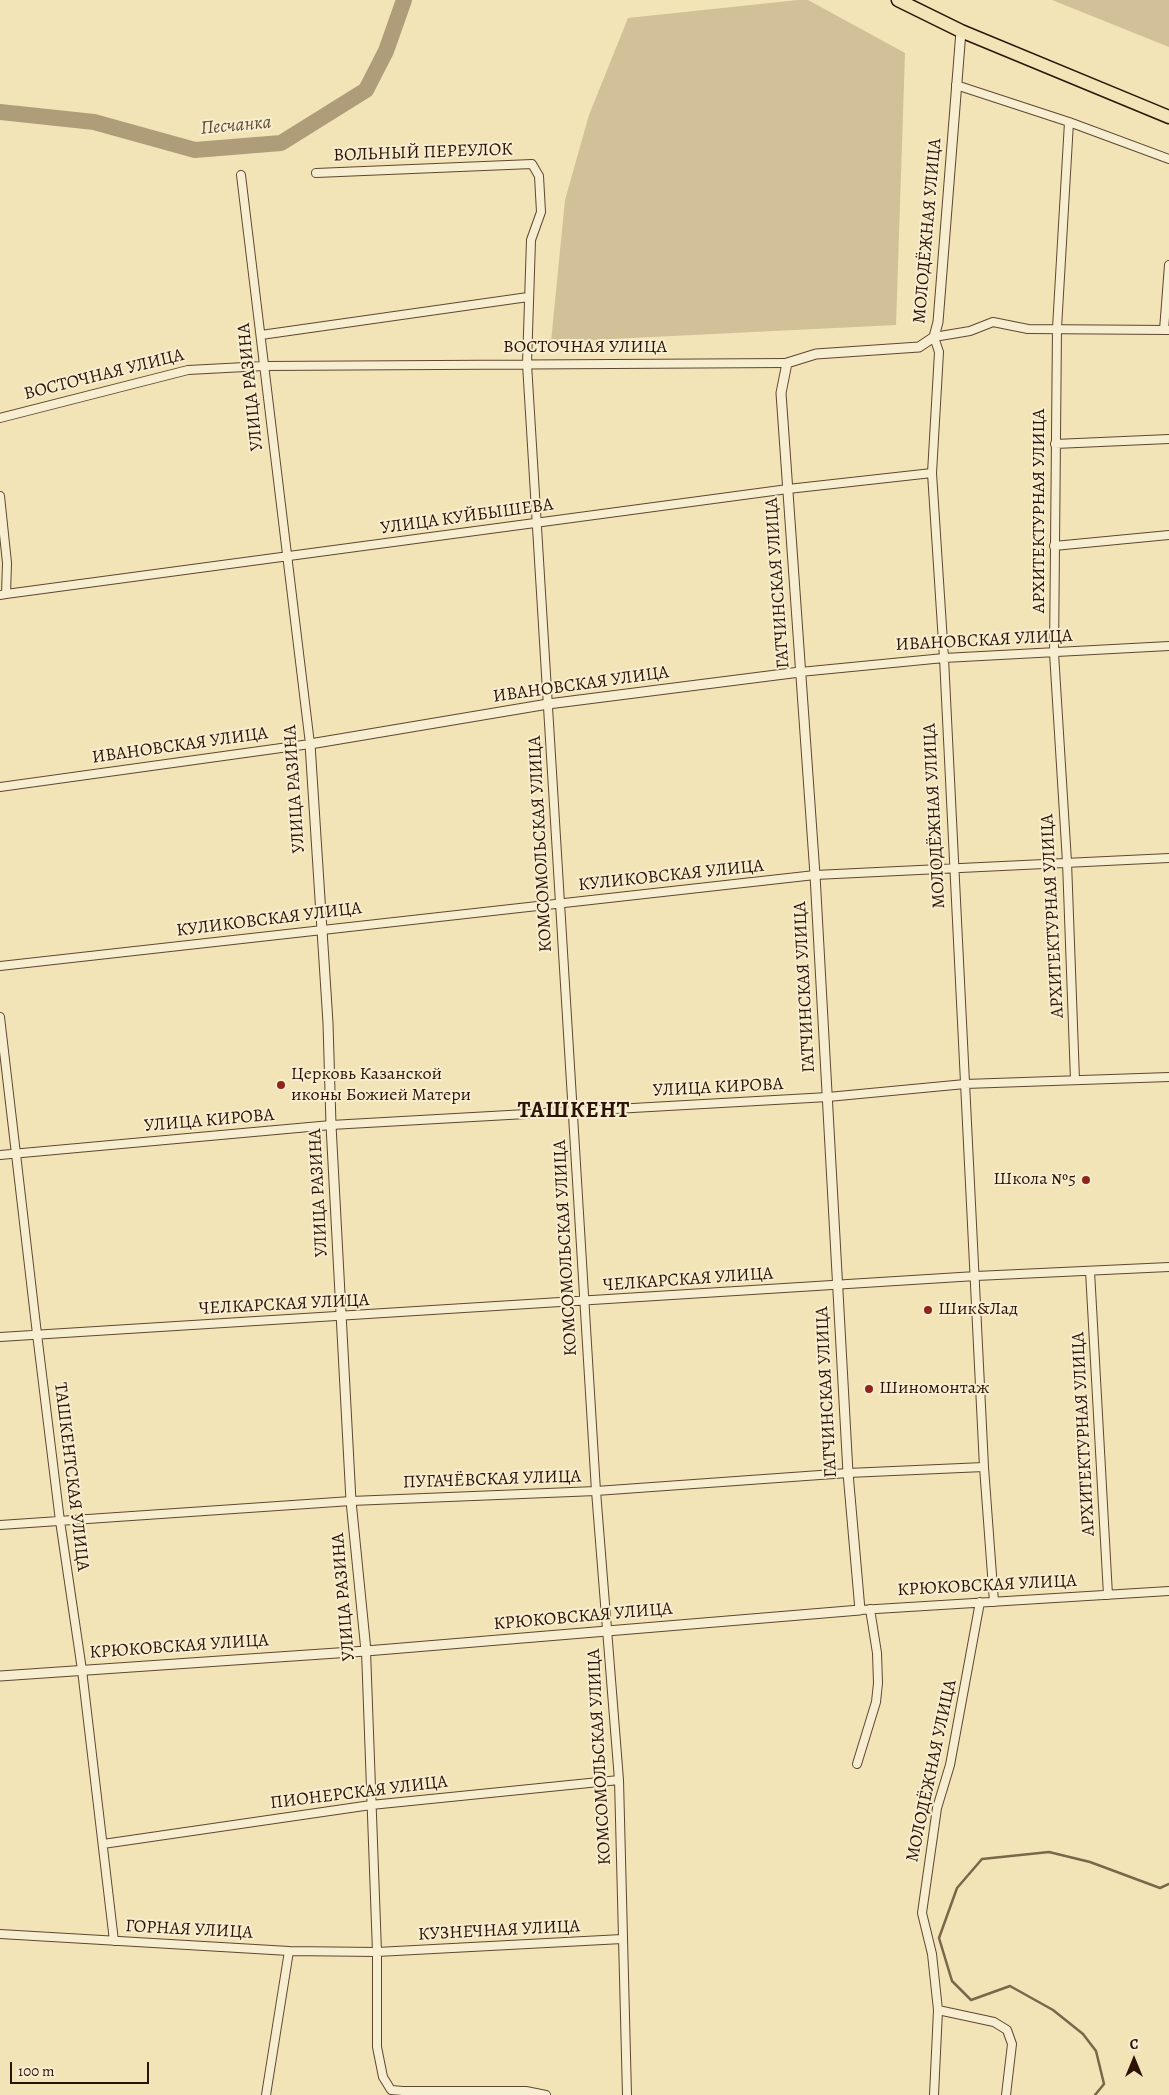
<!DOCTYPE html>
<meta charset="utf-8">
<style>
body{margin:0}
#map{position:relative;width:1169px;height:2095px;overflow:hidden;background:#f2e4b6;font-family:Alegreya,serif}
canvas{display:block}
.north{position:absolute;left:1109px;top:2035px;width:50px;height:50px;-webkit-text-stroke:4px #f7edd0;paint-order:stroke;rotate:0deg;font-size:14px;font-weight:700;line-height:20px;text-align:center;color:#2d1305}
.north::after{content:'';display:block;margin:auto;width:18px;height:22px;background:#2d1305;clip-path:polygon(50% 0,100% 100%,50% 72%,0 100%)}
.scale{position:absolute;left:10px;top:2062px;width:139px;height:22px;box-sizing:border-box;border:2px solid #2d1305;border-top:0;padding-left:6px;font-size:15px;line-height:18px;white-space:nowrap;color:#2d1305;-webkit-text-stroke:4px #f7edd0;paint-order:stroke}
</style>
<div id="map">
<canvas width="1169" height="2095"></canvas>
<div class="north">С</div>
<div class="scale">100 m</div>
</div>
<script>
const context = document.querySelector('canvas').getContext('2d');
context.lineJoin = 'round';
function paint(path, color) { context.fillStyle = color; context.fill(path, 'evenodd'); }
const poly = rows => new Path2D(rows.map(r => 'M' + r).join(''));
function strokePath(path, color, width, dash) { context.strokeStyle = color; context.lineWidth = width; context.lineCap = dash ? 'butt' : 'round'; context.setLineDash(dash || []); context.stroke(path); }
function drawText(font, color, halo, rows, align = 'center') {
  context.font = font + ' Alegreya,serif'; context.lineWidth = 4; context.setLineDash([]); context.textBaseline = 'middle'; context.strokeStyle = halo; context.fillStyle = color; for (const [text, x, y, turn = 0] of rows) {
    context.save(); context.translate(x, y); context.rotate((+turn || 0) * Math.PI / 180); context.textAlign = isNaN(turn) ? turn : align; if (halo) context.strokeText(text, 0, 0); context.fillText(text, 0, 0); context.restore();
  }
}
const green = poly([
 [798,0,808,0,905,53,896,325,551,342,565,200,589,115,628,18],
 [1052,0,1169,0,1169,47]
]);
const stream = poly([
 [1095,2095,1104,2084,1096,2051,1083,2034,1053,2010,1010,1986,971,2000,952,1981,939,1938,957,1888,982,1859,1049,1852,1090,1862,1160,1888,1169,1884]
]);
const river = poly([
 [0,112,94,122,195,150,281,143,366,90,386,51,404,0]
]);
const minor = poly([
 [956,85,1069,122,1169,159],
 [1069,122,1057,328,1054,653,1067,862,1075,1080],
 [316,173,532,164,539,176,541,212,531,240,527,364,596,1491,619,1780,627,2095],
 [1164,330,1169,265],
 [261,335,528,297],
 [0,418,188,370,264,366,787,363],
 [1055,444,1169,439],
 [0,496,7,563,6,594,0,595],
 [1054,546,1169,535],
 [6,594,788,489,932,473],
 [800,672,944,658,1169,646],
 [0,787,310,744,241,175],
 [0,966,815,875,1169,858],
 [0,1017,37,1334,60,1521,82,1670,114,1941],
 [0,1155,331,1125,828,1097,965,1084,1169,1077],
 [1090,1271,1108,1595],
 [0,1337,976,1276,1169,1267],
 [0,1525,351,1501,596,1491,848,1473,984,1467],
 [994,1602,984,1467,944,658,932,473,939,352,934,337,970,331,993,322,1028,329,1169,330],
 [860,1610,1169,1591],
 [366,1651,377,1952,377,2047,383,2077,391,2090,403,2091,526,2091,546,2095],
 [857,1764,876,1702,878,1683,877,1653,870,1609],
 [103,1844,371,1805,619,1780],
 [0,1934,289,1951,377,1952,622,1939],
 [938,2010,994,2022,1007,2030,1012,2044,1006,2095],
 [266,2095,289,1951],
 [934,2095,938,2010,932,1954,922,1913,937,1808,950,1765,980,1602]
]);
const tertiary = poly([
 [366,1651,351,1501,331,1125,328,1023,310,744,548,704,800,672],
 [0,1676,366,1651,860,1610,848,1473,815,875,781,393,787,363,816,354,919,347,934,337,938,322,961,31]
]);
const trunk = poly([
 [898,0,961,31,1169,117]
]);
const markers = [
 [281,1085,5,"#8f2418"],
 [1086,1180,5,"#8f2418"],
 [928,1310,5,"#8f2418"],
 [869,1389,5,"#8f2418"]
];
const streetNames = [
 ["ВОЛЬНЫЙ ПЕРЕУЛОК",423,153,-2],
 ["МОЛОДЁЖНАЯ УЛИЦА",928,231,-85],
 ["ВОСТОЧНАЯ УЛИЦА",585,348],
 ["ВОСТОЧНАЯ УЛИЦА",104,375,-14],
 ["УЛИЦА РАЗИНА",251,387,-96],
 ["АРХИТЕКТУРНАЯ УЛИЦА",1040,511,-90],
 ["УЛИЦА КУЙБЫШЕВА",467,517,-8],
 ["ГАТЧИНСКАЯ УЛИЦА",778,583,-94],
 ["ИВАНОВСКАЯ УЛИЦА",984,641,-3],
 ["ИВАНОВСКАЯ УЛИЦА",581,685,-8],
 ["ИВАНОВСКАЯ УЛИЦА",180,746,-8],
 ["УЛИЦА РАЗИНА",295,789,-94],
 ["МОЛОДЁЖНАЯ УЛИЦА",935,816,-93],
 ["КОМСОМОЛЬСКАЯ УЛИЦА",541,844,-93],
 ["КУЛИКОВСКАЯ УЛИЦА",671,876,-6],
 ["АРХИТЕКТУРНАЯ УЛИЦА",1053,916,-93],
 ["КУЛИКОВСКАЯ УЛИЦА",269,920,-7],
 ["ГАТЧИНСКАЯ УЛИЦА",805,987,-93],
 ["УЛИЦА КИРОВА",718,1088,-3],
 ["УЛИЦА КИРОВА",209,1121,-5],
 ["УЛИЦА РАЗИНА",319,1193,-93],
 ["КОМСОМОЛЬСКАЯ УЛИЦА",566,1248,-93],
 ["ЧЕЛКАРСКАЯ УЛИЦА",688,1280,-4],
 ["ЧЕЛКАРСКАЯ УЛИЦА",284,1305,-3],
 ["ГАТЧИНСКАЯ УЛИЦА",827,1392,-93],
 ["АРХИТЕКТУРНАЯ УЛИЦА",1084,1434,-93],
 ["ТАШКЕНТСКАЯ УЛИЦА",71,1477,83],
 ["ПУГАЧЁВСКАЯ УЛИЦА",492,1480,-2],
 ["КРЮКОВСКАЯ УЛИЦА",987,1586,-3],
 ["УЛИЦА РАЗИНА",344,1597,-95],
 ["КРЮКОВСКАЯ УЛИЦА",583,1617,-5],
 ["КРЮКОВСКАЯ УЛИЦА",179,1647,-4],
 ["КОМСОМОЛЬСКАЯ УЛИЦА",600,1757,-93],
 ["МОЛОДЁЖНАЯ УЛИЦА",932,1771,-78],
 ["ПИОНЕРСКАЯ УЛИЦА",359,1793,-7],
 ["ГОРНАЯ УЛИЦА",189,1930,3],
 ["КУЗНЕЧНАЯ УЛИЦА",499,1931,-3]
];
const poiNames = [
 ["Церковь Казанской",291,1075],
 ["иконы Божией Матери",291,1096],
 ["Школа №5",1076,1180,"right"],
 ["Шик&Лад",938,1310],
 ["Шиномонтаж",879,1389]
];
const waterNames = [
 ["Песчанка",236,126,-5]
];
const districtNames = [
 ["ТАШКЕНТ",574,1112]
];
paint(green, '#d1c098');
strokePath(stream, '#7b664b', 2.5);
strokePath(river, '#af9d7a', 16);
strokePath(minor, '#5e4731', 10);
strokePath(tertiary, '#5e4731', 11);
strokePath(trunk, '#2d1305', 15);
strokePath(minor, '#f7edd0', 8);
strokePath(tertiary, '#f7edd0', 9);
strokePath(trunk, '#f2e4b6', 12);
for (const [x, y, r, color] of markers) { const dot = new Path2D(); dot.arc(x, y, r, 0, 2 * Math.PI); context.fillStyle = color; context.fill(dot); strokePath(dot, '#f7edd0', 2); }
drawText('18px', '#2d1305', '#f7edd0', streetNames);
drawText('18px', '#2d1305', '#f7edd0', poiNames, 'left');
drawText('italic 19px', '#614a34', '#f7edd0', waterNames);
context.letterSpacing = '1px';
drawText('bold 22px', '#2d1305', '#f7edd0', districtNames);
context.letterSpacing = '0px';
</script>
